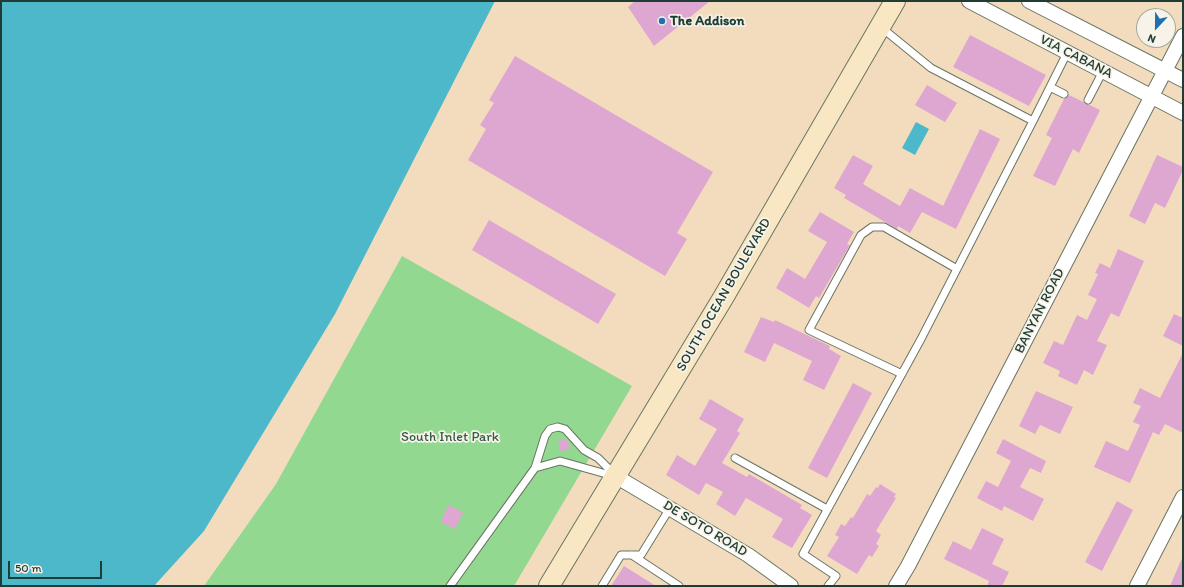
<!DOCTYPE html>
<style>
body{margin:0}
#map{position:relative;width:1184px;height:587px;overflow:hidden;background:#f3dcbd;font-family:Itim,sans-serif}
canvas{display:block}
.frame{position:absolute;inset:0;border:2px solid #1f3d34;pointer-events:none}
.north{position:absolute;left:1136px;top:8px;width:40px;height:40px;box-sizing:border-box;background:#f7f3e8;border:1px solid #a1aaa0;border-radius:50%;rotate:202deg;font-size:11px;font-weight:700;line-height:16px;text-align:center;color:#1f3d34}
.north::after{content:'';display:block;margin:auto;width:14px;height:18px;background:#1f6fb2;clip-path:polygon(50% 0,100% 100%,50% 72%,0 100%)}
.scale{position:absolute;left:8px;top:561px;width:94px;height:18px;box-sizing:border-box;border:2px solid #1f3d34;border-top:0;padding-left:5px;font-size:12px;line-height:14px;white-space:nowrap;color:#1f3d34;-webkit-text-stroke:3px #f7f3e8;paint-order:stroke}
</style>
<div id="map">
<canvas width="1184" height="587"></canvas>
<div class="frame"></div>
<div class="north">N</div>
<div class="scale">50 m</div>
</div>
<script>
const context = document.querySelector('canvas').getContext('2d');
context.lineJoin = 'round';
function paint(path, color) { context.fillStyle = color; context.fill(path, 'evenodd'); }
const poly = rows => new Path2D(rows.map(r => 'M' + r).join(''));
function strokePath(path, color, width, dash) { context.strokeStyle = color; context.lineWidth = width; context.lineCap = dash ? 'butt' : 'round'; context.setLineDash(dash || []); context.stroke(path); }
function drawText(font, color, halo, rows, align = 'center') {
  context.font = font + ' Itim,sans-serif'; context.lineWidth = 3.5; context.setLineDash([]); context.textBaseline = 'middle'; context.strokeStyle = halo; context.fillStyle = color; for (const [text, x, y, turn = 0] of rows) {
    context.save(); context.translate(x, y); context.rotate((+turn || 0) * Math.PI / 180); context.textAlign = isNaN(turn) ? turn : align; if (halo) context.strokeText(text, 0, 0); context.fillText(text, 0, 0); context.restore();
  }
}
const green = poly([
 [402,256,632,386,514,586,204,586,276,484]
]);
const water = poly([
 [1,1,495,1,335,314,204,531,154,586,1,586],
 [916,122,929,129,915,155,902,148]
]);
const building = poly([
 [635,1,710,1,654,46,628,7],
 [970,35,1046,75,1029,106,953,67],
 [515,56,713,172,677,233,687,239,665,276,468,160,486,129,480,125,494,103,489,100],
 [927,85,957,103,945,122,915,105],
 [1069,95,1100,110,1079,153,1073,149,1055,186,1033,176,1052,138,1046,135,1064,99],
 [980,129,1000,139,956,229,922,212,910,233,898,226,897,229,844,198,846,195,834,188,853,155,873,166,863,184,900,206,910,188,943,206],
 [1157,155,1183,167,1183,170,1165,208,1155,203,1145,224,1129,216],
 [820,212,854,232,847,244,850,245,819,298,816,296,809,308,776,288,787,268,805,279,827,242,808,231],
 [489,220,616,294,598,324,472,250],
 [1118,249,1144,261,1119,317,1111,313,1097,341,1107,345,1093,375,1084,370,1077,385,1058,376,1060,371,1043,363,1054,341,1063,345,1077,315,1087,320,1097,299,1088,295,1098,274,1095,273,1100,263,1110,268],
 [1174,314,1183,318,1183,346,1163,336],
 [761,317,774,322,775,320,830,346,829,349,841,356,824,390,803,380,812,361,774,343,765,362,744,352],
 [1183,353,1183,433,1165,424,1159,435,1153,432,1130,483,1094,467,1106,441,1128,451,1140,425,1133,422,1141,406,1133,403,1140,388,1160,398],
 [853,383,872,393,827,478,808,468],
 [1036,391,1073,407,1060,434,1040,425,1035,434,1019,426],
 [710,399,744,419,737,431,740,433,722,463,747,477,749,474,802,505,800,508,812,515,792,548,772,537,783,519,746,498,735,516,716,504,723,492,706,483,699,495,666,475,677,455,695,466,717,429,699,419],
 [567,439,570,449,560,451,558,441],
 [1003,439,1046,461,1041,473,1030,468,1020,487,1044,499,1033,521,1004,506,1002,511,977,498,986,481,998,487,1011,461,996,453],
 [880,484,896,494,894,497,896,498,876,531,881,535,876,544,879,546,872,557,869,555,857,574,827,556,839,537,835,535,841,524,845,526,851,517,853,518,867,494,870,496,876,487,878,488],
 [1117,501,1133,510,1102,571,1085,562],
 [448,505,463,512,455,529,441,522],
 [982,528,1004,539,992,564,1009,572,1002,586,987,586,989,581,944,559,953,541,971,550],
 [1183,556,1183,586,1170,586],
 [624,566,656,586,611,586]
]);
const service = poly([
 [882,28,931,68,1033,121,1050,87],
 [1064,94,1050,87,1067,53],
 [1088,100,1103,71],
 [902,374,809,330,861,235,872,227,884,227,957,269],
 [558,427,565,429,584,450,598,458,617,477,560,461,535,468,545,436,550,429,558,427],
 [735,458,827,509],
 [632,555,679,586],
 [450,586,535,468],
 [602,586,621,555,641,555,670,508],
 [828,586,836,576,803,554,921,339,1033,121]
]);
const minor = poly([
 [969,1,1183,113],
 [1029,1,1183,80],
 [617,477,748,555,791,586],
 [896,586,908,566,1183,36],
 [1137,586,1183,497]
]);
const secondary = poly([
 [549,586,723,298,895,1]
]);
const markers = [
 [662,21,4,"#1f6fb2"]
];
const poiNames = [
 ["The Addison",670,21]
];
const streetNames = [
 ["VIA CABANA",1076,57,27],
 ["SOUTH OCEAN BOULEVARD",724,295,-60],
 ["BANYAN ROAD",1040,311,-63],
 ["DE SOTO ROAD",705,529,31]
];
const parkNames = [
 ["South Inlet Park",450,437]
];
paint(green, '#92d891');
paint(water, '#4eb8cb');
paint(building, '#dea7d1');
strokePath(service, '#697564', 9);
strokePath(minor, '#697564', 16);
strokePath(secondary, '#697564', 22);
strokePath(service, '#fff', 7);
strokePath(minor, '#fff', 14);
strokePath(secondary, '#f9e7c3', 20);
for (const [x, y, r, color] of markers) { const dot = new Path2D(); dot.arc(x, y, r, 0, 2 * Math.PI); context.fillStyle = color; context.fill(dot); strokePath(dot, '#f7f3e8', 1.5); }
drawText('bold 14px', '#1f3d34', '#f7f3e8', poiNames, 'left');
drawText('14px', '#1f3d34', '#f7f3e8', streetNames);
drawText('14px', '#365c47', '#f7f3e8', parkNames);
</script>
